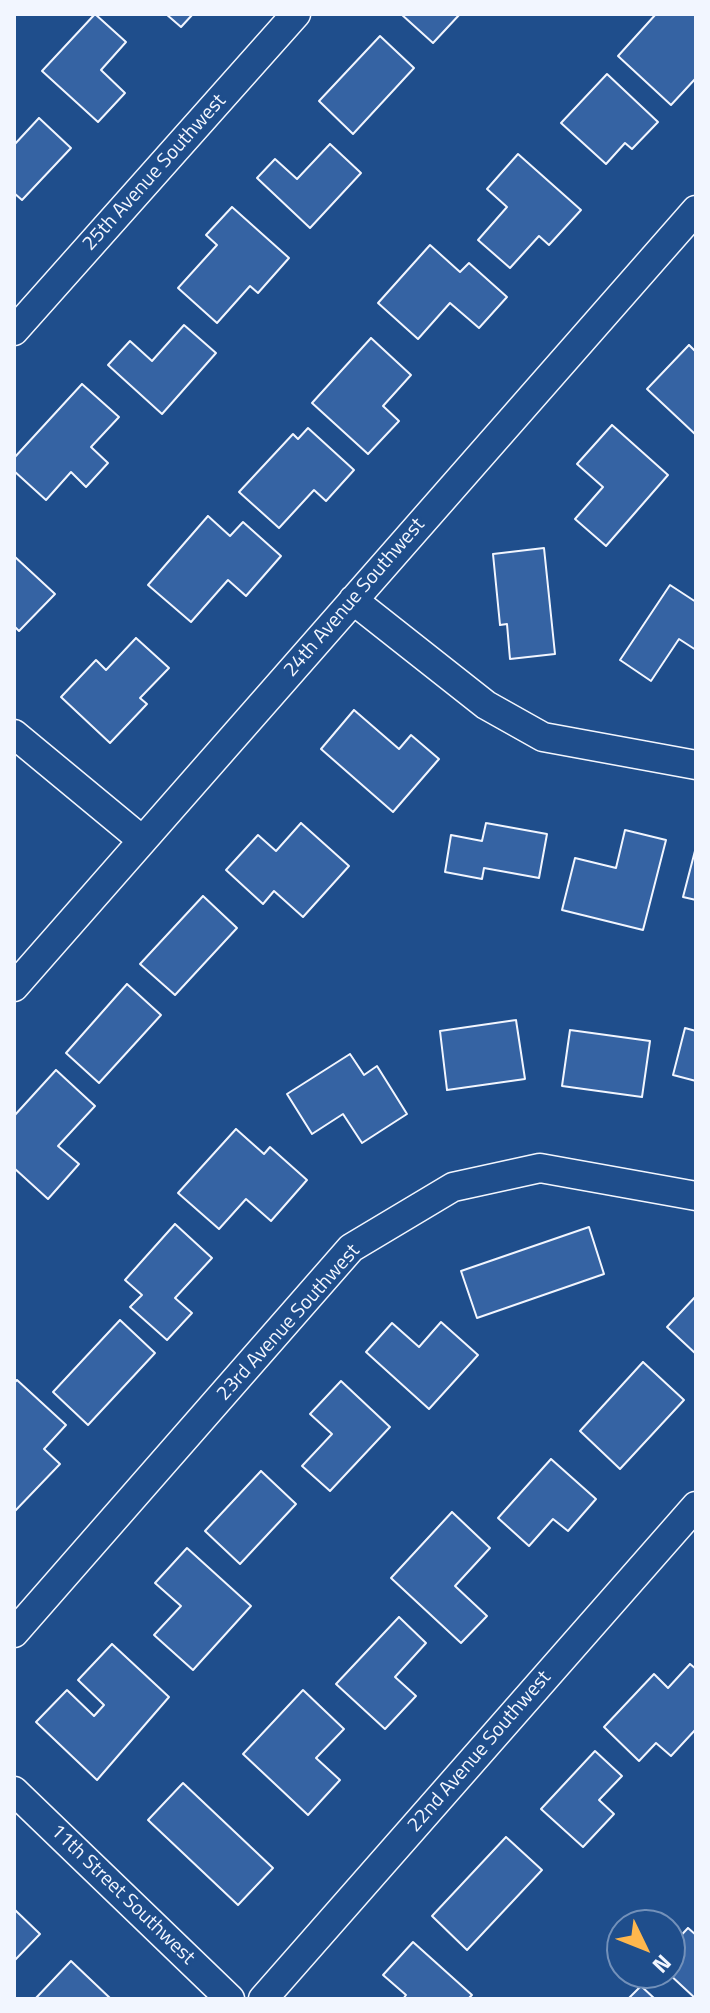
<!DOCTYPE html>
<style>
body{margin:0}
#map{position:relative;width:710px;height:2013px;overflow:hidden;background:#1f4e8c;font-family:"Titillium Web",sans-serif}
canvas{display:block}
.frame{position:absolute;inset:0;border:16px solid #f2f6ff;pointer-events:none}
.north{position:absolute;left:606px;top:1909px;width:80px;height:80px;box-sizing:border-box;background:#1f4e8c;border:2px solid #7391ba;border-radius:50%;rotate:133deg;font-size:22px;font-weight:700;line-height:32px;text-align:center;color:#f2f6ff}
.north::after{content:'';display:block;margin:auto;width:28px;height:36px;background:#ffb74d;clip-path:polygon(50% 0,100% 100%,50% 72%,0 100%)}
</style>
<div id="map">
<canvas width="710" height="2013"></canvas>
<div class="frame"></div>
<div class="north">N</div>
</div>
<script>
const context = document.querySelector('canvas').getContext('2d');
context.lineJoin = 'round';
function paint(path, color) { context.fillStyle = color; context.fill(path, 'evenodd'); }
const poly = rows => new Path2D(rows.map(r => 'M' + r).join(''));
function strokePath(path, color, width, dash) { context.strokeStyle = color; context.lineWidth = width; context.lineCap = dash ? 'butt' : 'round'; context.setLineDash(dash || []); context.stroke(path); }
function drawText(font, color, halo, rows, align = 'center') {
  context.font = font + ' "Titillium Web",sans-serif'; context.lineWidth = 6; context.setLineDash([]); context.textBaseline = 'middle'; context.strokeStyle = halo; context.fillStyle = color; for (const [text, x, y, turn = 0] of rows) {
    context.save(); context.translate(x, y); context.rotate((+turn || 0) * Math.PI / 180); context.textAlign = isNaN(turn) ? turn : align; if (halo) context.strokeText(text, 0, 0); context.fillText(text, 0, 0); context.restore();
  }
}
const building = poly([
 [95,14,126,42,101,70,125,93,98,122,42,71,95,14],
 [166,14,193,14,181,27,166,14],
 [401,14,460,14,433,43,401,14],
 [656,14,696,14,696,78,671,105,618,56,656,14],
 [380,36,414,68,353,134,319,101,380,36],
 [607,74,658,122,632,149,625,143,606,164,561,123,607,74],
 [39,118,71,148,22,200,14,193,14,145,39,118],
 [330,144,361,173,310,228,257,178,275,159,297,179,330,144],
 [518,154,581,210,549,245,539,236,510,268,478,240,507,207,487,189,518,154],
 [232,207,289,258,258,293,250,286,217,323,178,288,217,245,206,235,232,207],
 [430,245,460,272,469,263,507,297,479,328,450,303,418,339,378,303,430,245],
 [184,325,216,353,162,414,108,365,130,341,152,361,184,325],
 [371,338,411,375,383,406,399,421,368,454,312,403,371,338],
 [689,345,696,352,696,435,647,389,689,345],
 [82,384,119,417,91,447,108,463,86,487,71,472,46,500,14,471,14,458,82,384],
 [612,425,668,475,606,546,575,519,603,487,577,464,612,425],
 [308,428,354,470,326,501,314,490,279,528,239,492,293,434,298,439,308,428],
 [208,516,230,536,243,522,281,556,246,596,228,580,191,622,148,585,208,516],
 [544,548,555,654,510,659,507,624,500,625,493,554,544,548],
 [14,556,55,594,19,631,14,626,14,556],
 [670,585,696,602,696,650,679,639,651,681,620,660,670,585],
 [136,638,169,668,140,698,147,704,110,743,61,697,96,660,106,670,136,638],
 [354,710,399,749,411,735,439,759,393,812,321,749,354,710],
 [301,823,349,866,303,917,274,891,263,904,226,870,258,835,276,851,301,823],
 [486,823,547,834,539,878,484,868,482,879,445,872,451,835,482,841,486,823],
 [625,830,666,840,643,930,562,910,575,858,616,868,625,830],
 [696,847,696,900,683,897,696,847],
 [203,896,237,928,175,995,140,964,203,896],
 [127,984,161,1015,99,1083,66,1053,127,984],
 [516,1020,525,1079,447,1090,440,1031,516,1020],
 [685,1028,696,1031,696,1081,673,1075,685,1028],
 [570,1030,650,1041,642,1097,562,1086,570,1030],
 [350,1054,364,1075,377,1066,407,1114,362,1143,343,1114,312,1134,287,1094,350,1054],
 [56,1070,95,1106,58,1146,79,1164,48,1199,14,1168,14,1116,56,1070],
 [236,1129,264,1154,270,1147,307,1180,271,1221,246,1199,219,1229,178,1193,236,1129],
 [175,1224,212,1258,175,1298,192,1313,167,1340,130,1307,142,1295,125,1280,175,1224],
 [589,1227,604,1274,477,1318,461,1271,589,1227],
 [696,1296,696,1354,667,1327,696,1296],
 [120,1320,155,1353,88,1425,53,1392,120,1320],
 [441,1322,478,1355,429,1409,366,1352,392,1323,419,1347,441,1322],
 [643,1362,684,1400,620,1469,580,1431,643,1362],
 [17,1380,66,1425,44,1449,60,1464,14,1512,14,1383,17,1380],
 [341,1381,390,1427,330,1491,302,1466,332,1434,310,1414,341,1381],
 [551,1459,596,1499,568,1531,553,1519,529,1546,498,1518,551,1459],
 [261,1471,296,1504,240,1564,205,1531,261,1471],
 [452,1512,490,1548,455,1586,487,1616,461,1643,391,1578,452,1512],
 [187,1548,251,1606,193,1670,154,1635,181,1606,155,1583,187,1548],
 [399,1617,426,1643,395,1677,416,1696,385,1729,336,1684,399,1617],
 [112,1644,169,1697,97,1780,36,1722,67,1690,94,1716,104,1705,78,1680,112,1644],
 [690,1664,696,1669,696,1729,671,1756,656,1743,639,1761,604,1727,654,1674,668,1688,690,1664],
 [303,1690,344,1729,316,1758,340,1780,308,1815,243,1754,303,1690],
 [595,1751,622,1776,599,1800,614,1814,583,1847,541,1809,595,1751],
 [183,1783,273,1868,238,1905,148,1820,183,1783],
 [506,1837,542,1870,467,1950,432,1916,506,1837],
 [14,1909,40,1934,14,1961,14,1909],
 [688,1928,696,1935,696,1999,668,1973,670,1947,688,1928],
 [413,1942,472,1995,468,1999,403,1999,406,1995,383,1975,413,1942],
 [71,1961,111,1999,35,1999,71,1961],
 [641,1986,655,1999,628,1999,641,1986]
]);
const minor = poly([
 [14,331,296,14],
 [353,600,486,705,543,737,696,765],
 [14,734,142,840],
 [14,987,696,210],
 [14,1633,351,1248,453,1187,540,1168,696,1196],
 [14,1791,230,1999],
 [263,1999,696,1506]
]);
const streetNames = [
 ["25th Avenue Southwest",155,173,-48],
 ["24th Avenue Southwest",355,598,-49],
 ["23rd Avenue Southwest",289,1323,-48],
 ["22nd Avenue Southwest",480,1752,-49],
 ["11th Street Southwest",122,1895,44]
];
paint(building, '#3563a3');
strokePath(building, '#f2f6ff', 2);
strokePath(minor, '#f2f6ff', 31);
strokePath(minor, '#1f4e8c', 28);
drawText('20px', '#f2f6ff', '#1f4e8c', streetNames);
</script>
